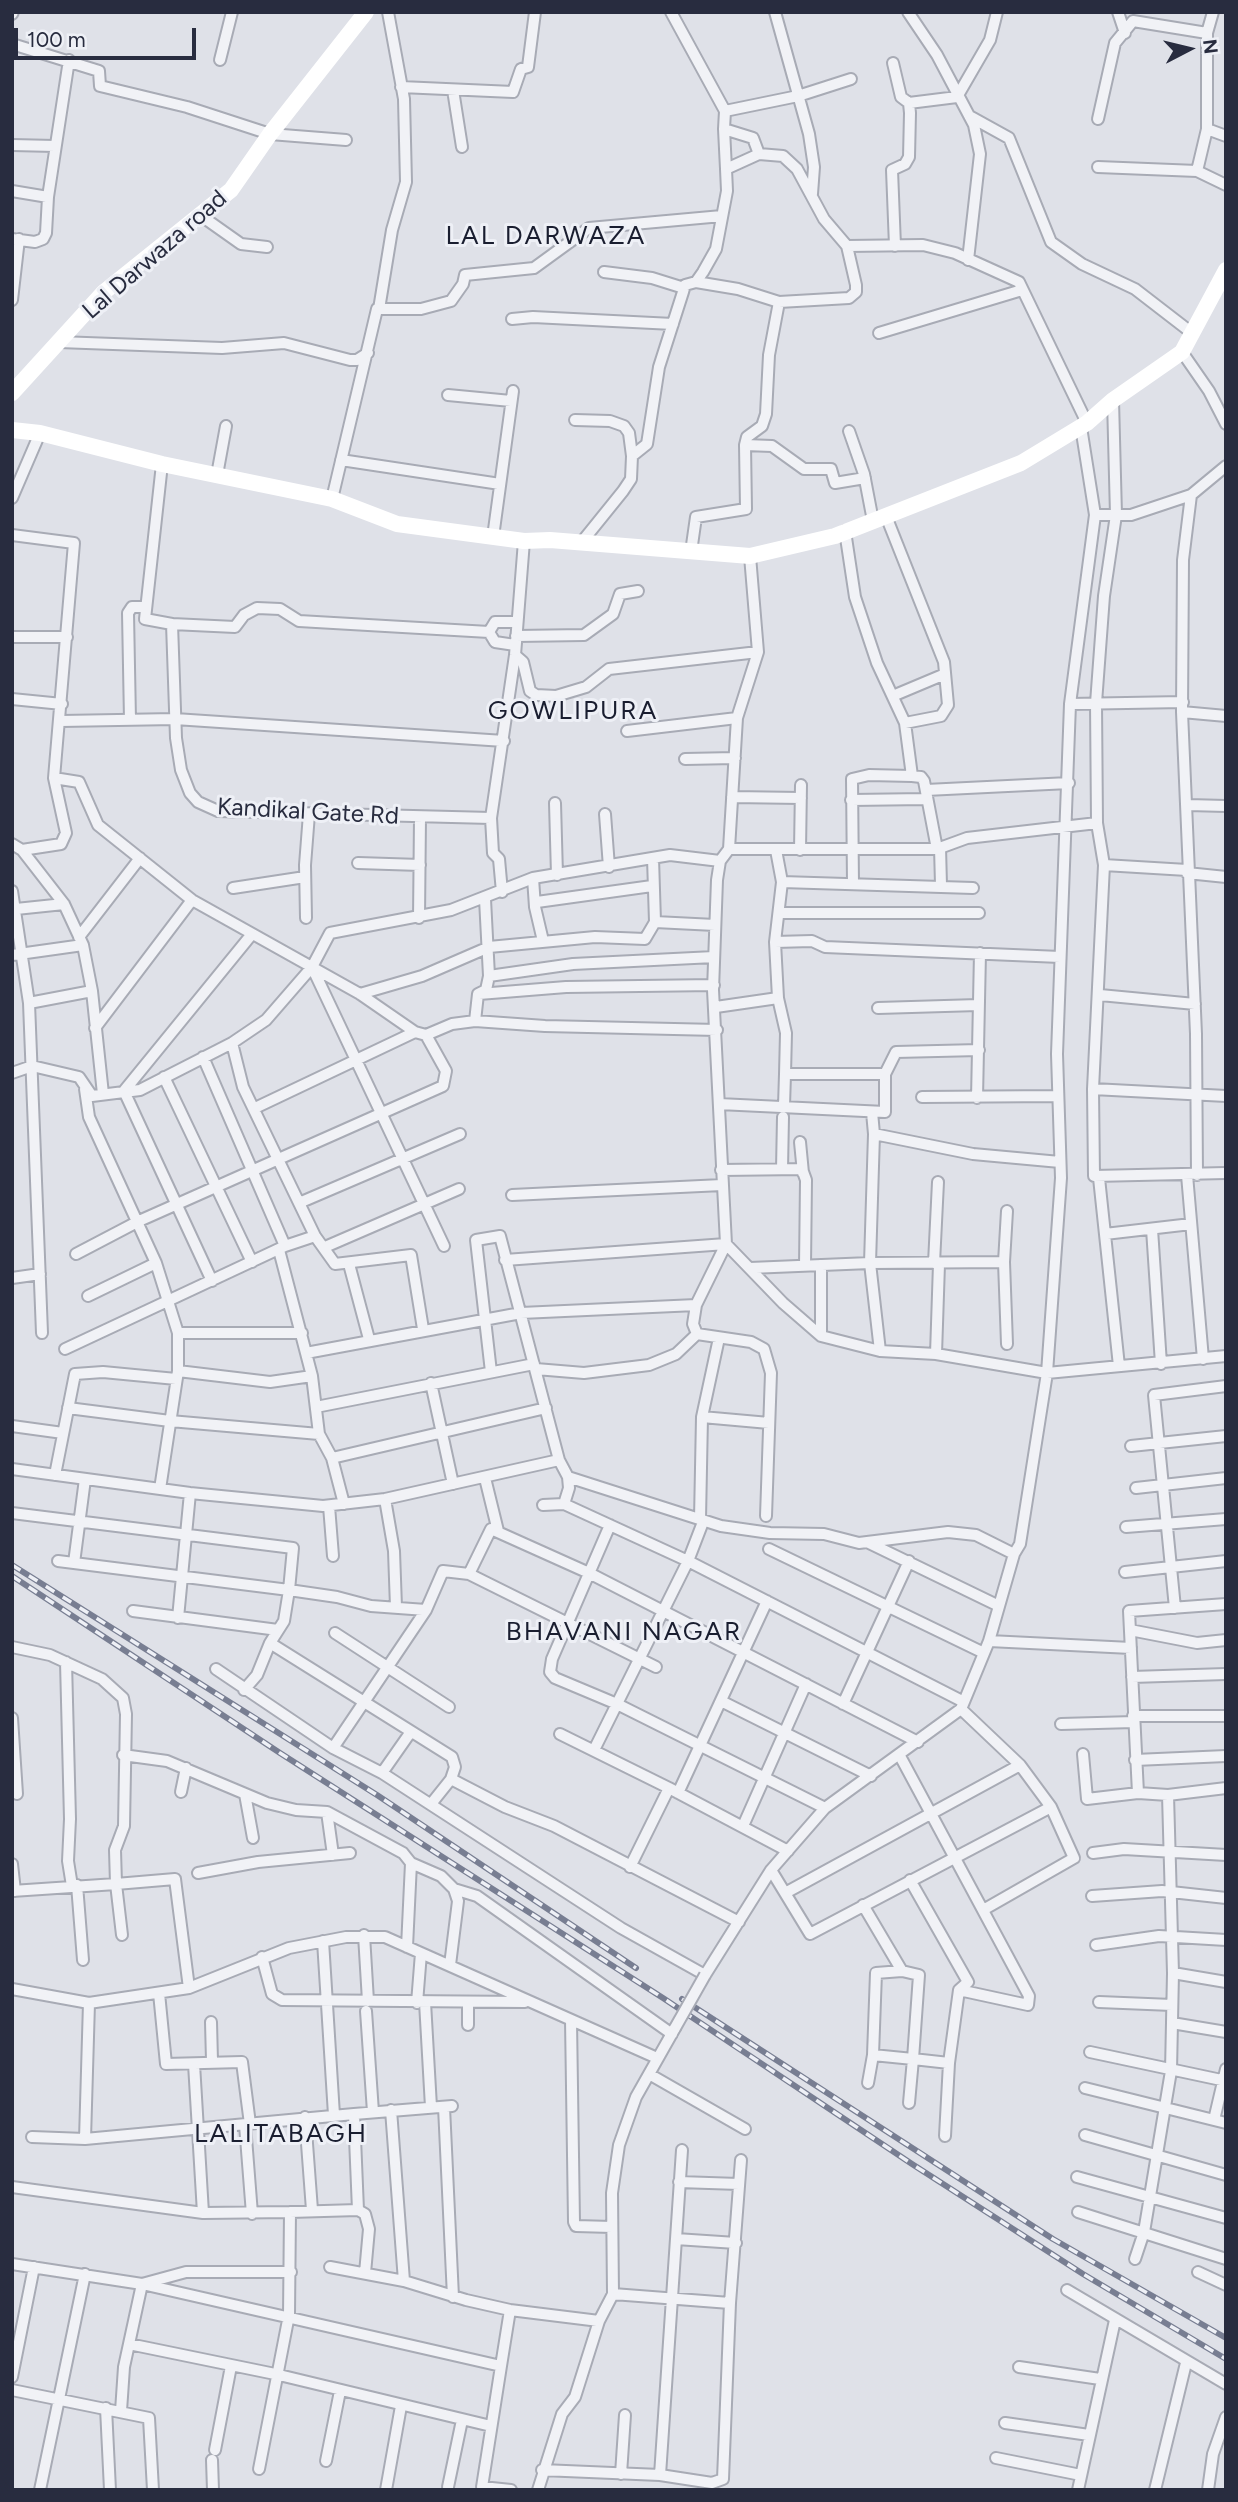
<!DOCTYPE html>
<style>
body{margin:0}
#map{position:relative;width:1238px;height:2502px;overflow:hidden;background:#dfe1e8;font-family:Figtree,sans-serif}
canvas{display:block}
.frame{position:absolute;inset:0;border:14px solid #282c3f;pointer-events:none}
.north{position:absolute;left:1154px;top:14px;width:70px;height:70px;-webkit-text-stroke:5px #eef0f6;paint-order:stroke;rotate:83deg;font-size:19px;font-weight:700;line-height:28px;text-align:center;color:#282c3f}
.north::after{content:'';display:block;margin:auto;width:24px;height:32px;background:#282c3f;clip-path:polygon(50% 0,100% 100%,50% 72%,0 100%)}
.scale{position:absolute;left:14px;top:28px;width:182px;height:32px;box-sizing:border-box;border:4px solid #282c3f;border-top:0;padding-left:9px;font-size:21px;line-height:24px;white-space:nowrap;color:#282c3f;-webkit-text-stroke:5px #eef0f6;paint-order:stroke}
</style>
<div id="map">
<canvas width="1238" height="2502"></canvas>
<div class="frame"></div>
<div class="north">N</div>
<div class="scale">100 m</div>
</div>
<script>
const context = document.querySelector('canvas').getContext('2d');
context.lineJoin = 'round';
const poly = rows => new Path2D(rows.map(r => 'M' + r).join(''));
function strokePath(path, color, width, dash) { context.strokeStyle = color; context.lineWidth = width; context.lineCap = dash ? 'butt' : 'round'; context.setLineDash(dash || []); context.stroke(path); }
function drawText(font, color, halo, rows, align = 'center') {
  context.font = font + ' Figtree,sans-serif'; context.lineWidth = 6; context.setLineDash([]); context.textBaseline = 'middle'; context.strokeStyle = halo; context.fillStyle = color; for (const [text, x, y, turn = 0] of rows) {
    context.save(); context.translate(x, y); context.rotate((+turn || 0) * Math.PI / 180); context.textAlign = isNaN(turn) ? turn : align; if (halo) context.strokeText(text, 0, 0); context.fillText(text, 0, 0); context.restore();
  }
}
const street = poly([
 [671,12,725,111,724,129,753,138,759,154,783,156,797,169,824,219,847,246,923,245,955,253,1019,282,1087,423],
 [775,12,809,134,814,167,812,194],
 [908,12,937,55,974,125,980,154,968,260],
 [1118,12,1125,33],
 [1213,12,1207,33,1207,129,1197,171,1226,185],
 [12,14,13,12],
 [12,44,99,71,100,86,187,107,270,134,346,140],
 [220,60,232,12],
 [893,63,901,97,909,103,910,113,909,157,905,164,892,170,895,246],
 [401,87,513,92,521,69,528,67,535,12],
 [453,90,462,147],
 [909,103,957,97,990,40,997,12],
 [725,111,798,96,851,79],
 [971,117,1009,138,1051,242,1082,264,1135,289,1192,333],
 [1098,119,1115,43,1133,21,1207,33],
 [724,129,726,169],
 [1207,129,1226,136],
 [12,145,55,146],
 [1098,167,1197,171],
 [12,191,48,197],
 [200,215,241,244,267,247],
 [12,239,35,242,43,239,46,233,48,197,69,60],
 [604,272,652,278,684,288],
 [696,282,738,289,779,302,849,298,856,292,856,285,847,246],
 [12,300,19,239],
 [379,309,421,309,451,301,463,284,465,275,534,268,589,228,722,216],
 [512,319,533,317,673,324],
 [879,333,1022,290],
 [59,342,222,348,284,343,350,360,357,360,368,353],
 [1182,352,1209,391,1226,424],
 [448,395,511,401],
 [1113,400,1116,515,1104,596,1096,703,1097,823,1104,865,1093,1089,1094,1176,1226,1173],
 [575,420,610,421,624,426,629,433,632,456],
 [849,431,864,474,873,521],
 [745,445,772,446,804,469,831,469,835,483,865,478],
 [341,460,500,484],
 [162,464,145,619,172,624,176,738,181,770,190,793,198,802,218,811,491,818],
 [217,475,226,426],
 [1191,495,1183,560,1182,712,1196,1034,1197,1175],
 [12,498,40,433],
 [332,499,377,309,379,309,392,230,406,182,404,99,388,12],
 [1095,515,1131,515,1191,495,1226,466],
 [845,531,855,597,877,663,905,723,941,716,948,705,944,662,886,516],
 [12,535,74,543,54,778,66,833,61,844,22,850,12,844],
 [493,537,513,391],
 [581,543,623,491,631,479,632,456,647,444,659,367,683,292,685,285,696,282,703,272,716,249,727,191,726,169,759,154],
 [691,552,696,517,746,509,745,445,747,437,762,426,766,414,769,355,779,302],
 [750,556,758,652,737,718,729,849,937,849,967,838,1097,823],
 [172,624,235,627,244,615,257,608,280,609,299,621,489,632],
 [516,636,584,635,613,614,620,594,638,591],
 [12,637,67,637],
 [515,645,495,642,489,632,495,622,517,622],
 [515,655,523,662,530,691,536,695,556,696,586,687,609,669,758,652],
 [895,695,945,674],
 [12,699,62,704],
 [1070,704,1183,702],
 [1182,712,1226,716],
 [130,720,128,613,132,607,146,607],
 [61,721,175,719,504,741],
 [627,731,737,718],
 [685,759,735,758],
 [912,776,921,777,924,781,937,849],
 [54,778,79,782,98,825,192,900,360,994,415,1032,426,1035,452,1024,475,1021,478,994,486,990,489,976,485,899],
 [926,790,1069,783],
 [732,797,801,798],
 [851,800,926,799],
 [555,803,557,875],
 [1188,805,1226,806],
 [605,814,609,867],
 [940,847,941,885],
 [729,849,720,861,717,880,713,990,726,1244,783,1303,821,1336,880,1351,870,1263,750,1268],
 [22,850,64,904,83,945,92,991,103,1094],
 [800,850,801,785],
 [358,863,420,865],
 [1104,865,1187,870],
 [1187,873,1226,877],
 [533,878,535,907,543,941],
 [782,882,973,888],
 [853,884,852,779,869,775,912,776,905,723],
 [233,888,305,877],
 [12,891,29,1003,42,1333],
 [502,892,499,859,493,853,491,818,515,655,524,541],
 [537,902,652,886],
 [16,909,64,904],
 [780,913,979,913],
 [306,918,305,865,309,814],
 [419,918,420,818],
 [655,922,715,925],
 [79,937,140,858],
 [775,942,812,941,825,947,1060,957],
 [12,955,83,945],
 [312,967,444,1246],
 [489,976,573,964,714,957],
 [360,994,422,976,489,947,595,937,645,939,655,922,653,858],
 [479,994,566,987,714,985],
 [1100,995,1195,1004],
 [29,1003,92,991],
 [716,1007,778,998],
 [878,1008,978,1005],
 [475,1021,545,1026,717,1030],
 [95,1028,192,900],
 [232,1043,243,1087,315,1236,335,1264,411,1255,423,1329],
 [203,1057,285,1246],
 [12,1073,32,1066,79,1077,92,1096,140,1090,232,1043,266,1020,312,967,330,933,451,910,533,878,670,855,720,861],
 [885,1074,896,1052,979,1050],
 [164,1077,252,1262],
 [85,1089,89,1117,156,1263,178,1333,178,1371,160,1489],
 [1093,1089,1226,1096],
 [922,1097,1057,1096],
 [977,1098,980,953],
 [719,1104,885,1112,885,1074,785,1074,786,1033,778,998,775,942,782,882,776,850],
 [784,1106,785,1074],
 [255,1108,415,1032],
 [872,1112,874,1134,973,1154,1060,1162],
 [874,1134,870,1263,1004,1262],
 [800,1142,803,1173],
 [782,1169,783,1117],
 [721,1170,802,1169,806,1180,805,1266],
 [1187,1175,1203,1359],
 [1099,1178,1119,1366],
 [512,1195,722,1185],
 [299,1203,460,1134],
 [1152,1229,1161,1364],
 [1105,1234,1191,1224],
 [325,1247,459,1189],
 [279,1250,312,1376,319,1434,332,1458,344,1504],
 [76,1254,139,1221,443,1086,446,1071,426,1035],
 [505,1260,726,1244,696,1305,693,1324,697,1334,751,1342,764,1349,771,1373,766,1516],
 [934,1263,938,1182],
 [349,1264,369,1339],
 [821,1265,821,1336],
 [12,1278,40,1274],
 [212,1281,124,1091,252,934],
 [88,1296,156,1263],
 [178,1333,302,1333],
 [1007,1344,1004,1262,1007,1211],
 [65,1349,285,1246,315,1236],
 [880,1351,936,1354,1047,1373,1226,1356],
 [306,1353,521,1313,696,1305],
 [936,1354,939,1264],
 [536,1369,584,1373,649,1365,676,1354,697,1334],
 [178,1371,270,1382,312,1376],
 [491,1372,476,1240,500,1236,559,1460,568,1477,721,1526,770,1533,824,1534,859,1543,948,1532,976,1535,1014,1554],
 [431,1383,453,1484],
 [316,1407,534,1364],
 [68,1408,170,1421,319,1434],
 [702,1417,769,1423],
 [12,1426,63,1433],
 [1131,1446,1226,1436],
 [332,1458,546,1408],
 [12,1469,190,1493,323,1506,385,1499,559,1460],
 [55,1475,75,1374,103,1372,176,1379],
 [568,1477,569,1488,564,1504,688,1561,962,1701],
 [485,1478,498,1531],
 [1136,1488,1226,1478],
 [385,1499,394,1551,396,1607],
 [543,1505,564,1504],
 [329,1506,333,1556],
 [12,1513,293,1548,289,1590,58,1561],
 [700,1519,702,1417,719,1338],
 [610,1525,552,1659,550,1672,555,1678,617,1704,825,1808],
 [1126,1527,1226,1519],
 [869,1543,999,1606],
 [769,1549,984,1653],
 [74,1563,85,1479],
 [1125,1572,1226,1561],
 [1175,1608,1154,1395,1226,1386],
 [133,1611,278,1630],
 [178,1618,190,1493],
 [1130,1630,1197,1643,1226,1640],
 [335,1633,449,1707],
 [989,1641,1131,1648],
 [270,1643,284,1621,289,1590,337,1597,371,1606,426,1610],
 [12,1647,50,1655,102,1679,123,1698,126,1714,124,1826,115,1850,116,1884,12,1891],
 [66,1662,70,1819,68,1861,72,1886],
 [656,1667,469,1574,491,1529,589,1573,918,1742],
 [216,1669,333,1748,382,1773,621,1928,705,1975,771,1870,825,1808,961,1709,989,1641,1014,1554,1020,1544,1047,1373,1061,1178,1057,1054,1070,704,1095,515,1081,427],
 [1132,1677,1226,1674],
 [244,1690,257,1675,270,1643,452,1757,455,1767,451,1779,431,1804],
 [721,1701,871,1776],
 [843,1704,909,1561],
 [961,1709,1020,1765,1051,1807,1074,1858,983,1910],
 [1133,1716,1226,1716],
 [12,1718,17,1794],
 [1061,1724,1134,1722],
 [560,1734,669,1788,788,1851],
 [333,1748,426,1610,443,1571,469,1574],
 [594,1750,688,1561,703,1522],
 [1083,1754,1087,1799,1138,1793,1168,1795,1226,1788],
 [123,1755,167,1761,267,1803,296,1810,327,1812,403,1853,411,1863,441,1876,454,1889,458,1901,450,1965],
 [900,1756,1029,1996,1028,2005,959,1990],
 [1135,1760,1226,1756],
 [382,1773,410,1733],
 [451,1779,505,1807,554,1826,739,1922],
 [181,1792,186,1768],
 [678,1793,767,1601],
 [1138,1793,1129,1611,1226,1604],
 [245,1794,253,1838],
 [1168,1795,1173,1973],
 [327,1812,333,1855],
 [743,1826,806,1684],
 [1093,1853,1124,1849,1226,1855],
 [12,1864,15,1891],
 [630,1867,669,1788],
 [771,1870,810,1934,1051,1807],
 [198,1873,258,1862,350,1853],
 [910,1880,968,1982,959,1990,949,2063,945,2136],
 [77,1885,83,1960],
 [454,1889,477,1896,672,2034],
 [787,1892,1020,1765],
 [1092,1896,1162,1891,1226,1898],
 [863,1905,902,1971],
 [122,1935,116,1884,175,1879,189,1988],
 [364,1935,368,2001],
 [323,1941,334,2115],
 [1096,1945,1159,1936,1226,1940],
 [407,1947,411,1863],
 [262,1957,272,1994,282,2000,525,2002],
 [12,1989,89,2003,189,1988,289,1948,346,1937,385,1937,657,2058],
 [159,1993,166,2064,242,2062,250,2124],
 [425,2002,431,2107],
 [1099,2002,1172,2005],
 [417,2003,421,1953],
 [366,2011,373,2112],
 [571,2020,574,2222,576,2226,612,2227],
 [211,2022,212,2061],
 [1172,2023,1226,2032],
 [468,2025,468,2002],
 [1090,2052,1226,2081],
 [194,2064,203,2213],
 [649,2074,745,2129],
 [868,2083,873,2055],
 [1085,2088,1226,2123],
 [909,2103,913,2059,919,1975,902,1971,876,1973,873,2055,913,2059,949,2063],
 [444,2107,453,2297],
 [391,2110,404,2281],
 [354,2114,452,2106],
 [305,2117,312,2210],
 [1214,2120,1226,2069],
 [245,2125,252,2214],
 [1085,2135,1226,2175],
 [32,2137,85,2139,354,2114,358,2210,365,2214,369,2229,365,2273],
 [85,2139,89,2003],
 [1077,2177,1226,2218],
 [679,2182,739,2184],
 [12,2187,203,2213,290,2212,289,2315,259,2469],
 [290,2212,358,2210],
 [1078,2212,1226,2259],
 [676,2239,736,2243],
 [1135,2259,1144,2232,1171,2071,1173,1973,1226,1982],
 [12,2264,142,2284,124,2367,121,2411],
 [330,2267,404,2281,466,2300,510,2310,599,2321],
 [1198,2272,1226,2285],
 [142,2284,501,2366,482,2487,511,2490],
 [142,2284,186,2272,291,2272],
 [1067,2290,1226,2384],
 [613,2294,730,2303,723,2479,712,2483,660,2475],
 [730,2303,741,2160],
 [129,2344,275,2374,491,2426],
 [501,2366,510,2310],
 [1019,2367,1100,2379],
 [12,2377,34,2267],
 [12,2390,149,2418,153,2490],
 [106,2408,110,2490],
 [1005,2423,1089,2435],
 [215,2450,231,2366],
 [996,2458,1081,2475],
 [212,2460,213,2490],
 [326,2461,340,2391],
 [542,2470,660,2475,682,2150],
 [621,2474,625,2415],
 [448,2487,462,2420],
 [40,2490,85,2274],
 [386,2490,401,2406],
 [538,2490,562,2414,575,2397,599,2321,613,2294,612,2193,619,2145,636,2097,675,2028],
 [1078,2490,1115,2320],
 [1155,2490,1186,2363],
 [1208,2490,1213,2454,1226,2417]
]);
const secondary = poly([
 [12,393,104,292,231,190,270,134,366,12],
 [12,430,40,433,162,464,332,499,397,524,524,541,550,540,750,556,835,536,1021,463,1087,423,1113,400,1182,352,1226,270]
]);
const rail = poly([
 [12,1565,377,1795,636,1968],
 [12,1576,280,1753,663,1998,912,2164,1083,2274,1226,2359],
 [682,1999,1053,2239,1226,2338]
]);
const streetBridge = poly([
 [675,2028,705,1975]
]);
const streetNames = [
 ["Lal Darwaza road",155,255,-41],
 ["Kandikal Gate Rd",308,812,3]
];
const neighbourhoodNames = [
 ["LAL DARWAZA",546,236],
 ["GOWLIPURA",573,711],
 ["BHAVANI NAGAR",624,1632],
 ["LALITABAGH",281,2134]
];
strokePath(street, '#a8abb5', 14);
strokePath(street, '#f1f2f6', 10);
strokePath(secondary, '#fff', 16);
strokePath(rail, '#787e92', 6);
strokePath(rail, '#eef0f6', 3.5, [10]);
strokePath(streetBridge, '#a8abb5', 14, []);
strokePath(streetBridge, '#f1f2f6', 10);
drawText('24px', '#282c3f', '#eef0f6', streetNames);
context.letterSpacing = '2px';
drawText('26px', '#1a1e30', '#eef0f6', neighbourhoodNames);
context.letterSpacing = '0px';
</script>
